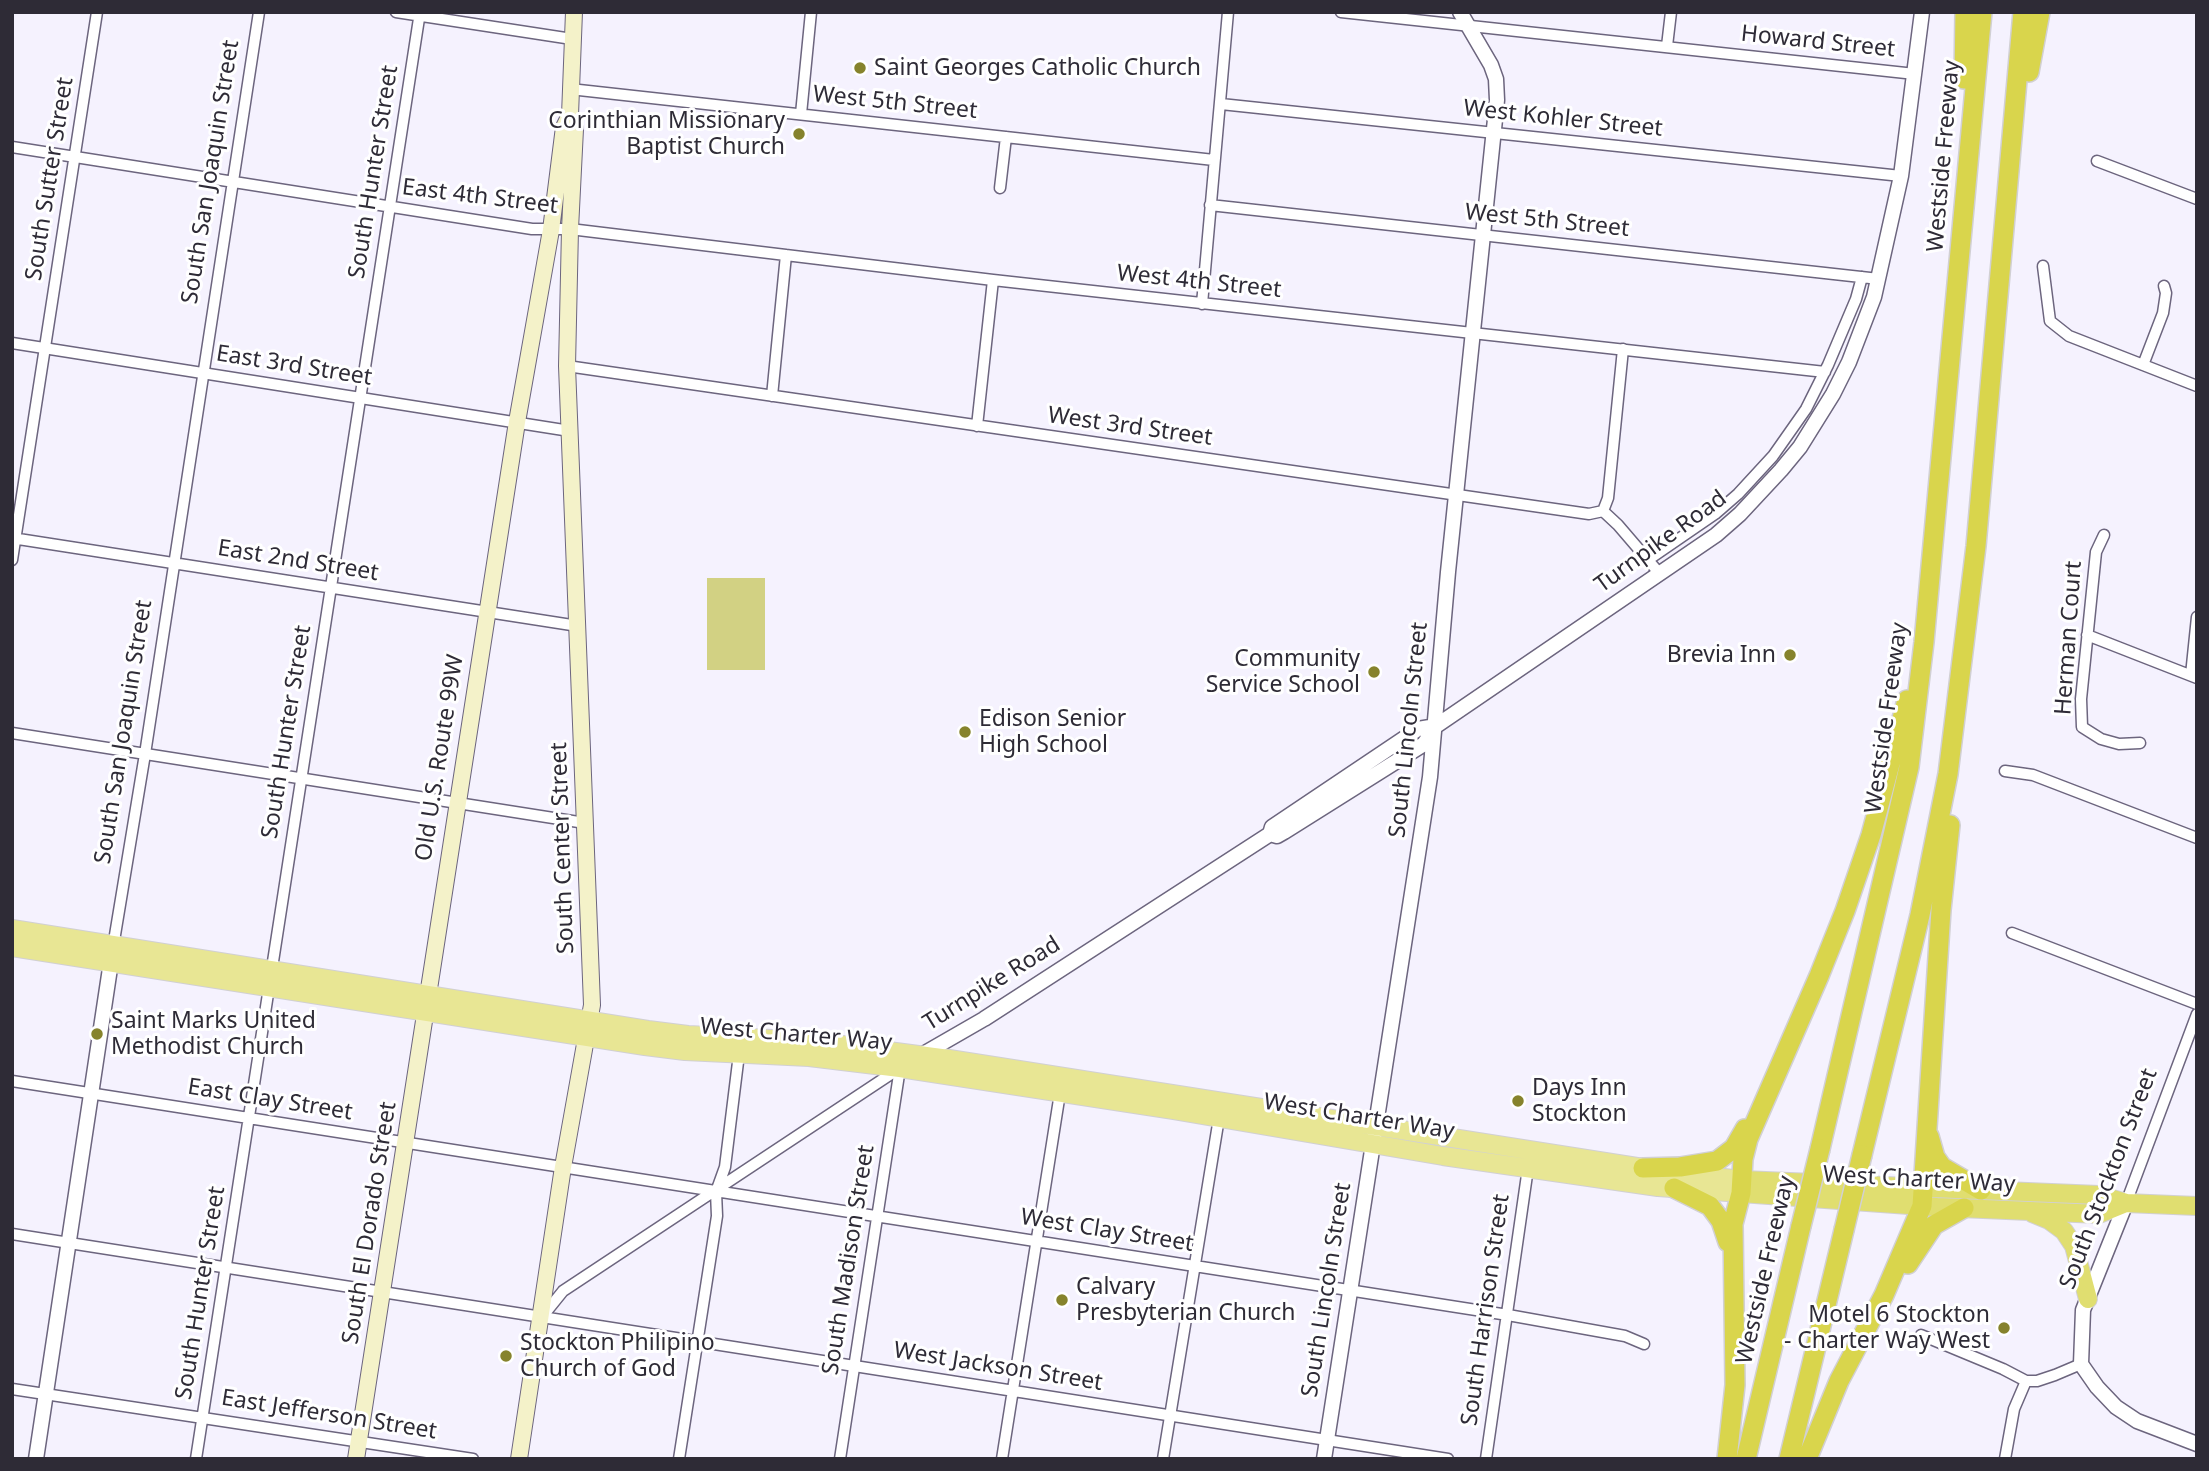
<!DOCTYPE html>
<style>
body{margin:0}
#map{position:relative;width:2209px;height:1471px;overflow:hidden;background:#f5f2fe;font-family:"Noto Sans",sans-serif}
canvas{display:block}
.frame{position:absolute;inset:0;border:14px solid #2e2b36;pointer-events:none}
</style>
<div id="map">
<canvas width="2209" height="1471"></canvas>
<div class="frame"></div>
</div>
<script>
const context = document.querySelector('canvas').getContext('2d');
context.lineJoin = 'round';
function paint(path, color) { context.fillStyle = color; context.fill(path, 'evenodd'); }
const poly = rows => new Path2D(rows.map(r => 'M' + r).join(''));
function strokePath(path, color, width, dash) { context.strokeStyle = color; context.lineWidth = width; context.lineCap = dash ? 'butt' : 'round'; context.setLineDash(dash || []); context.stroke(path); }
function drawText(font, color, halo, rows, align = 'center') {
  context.font = font + ' "Noto Sans",sans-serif'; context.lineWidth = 6; context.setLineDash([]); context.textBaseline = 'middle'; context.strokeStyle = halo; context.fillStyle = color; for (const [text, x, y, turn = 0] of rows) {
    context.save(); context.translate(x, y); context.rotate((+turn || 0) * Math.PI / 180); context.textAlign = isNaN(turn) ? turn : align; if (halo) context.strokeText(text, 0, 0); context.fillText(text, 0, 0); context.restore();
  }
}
const green = poly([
 [707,578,765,578,765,670,707,670]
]);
const minor = poly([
 [396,12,572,39],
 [1341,12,1915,74],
 [1667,46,1671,12],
 [570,89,1214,160],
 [1221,104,1901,176],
 [801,114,811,12],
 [12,147,532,229,570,229,993,280,1825,372],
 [2097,161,2197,199],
 [1000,188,1006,137],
 [1210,205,1879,279],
 [2043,266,2050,321,2069,336,2197,386],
 [1202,304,1228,12],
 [12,343,570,431],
 [2143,365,2163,313,2166,293,2164,286],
 [567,366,1589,514,1603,511,1618,525,1660,574],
 [772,396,786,255],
 [977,426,993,280],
 [1603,511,1608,498,1623,349],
 [2104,535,2096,552,2081,699,2082,727,2101,739,2119,744,2140,743],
 [12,538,578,626],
 [12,560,97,12],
 [1648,560,1715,514,1738,494,1773,456,1806,409,1828,365,1856,299,1862,277],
 [2087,635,2197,678],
 [2191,675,2197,617],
 [12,733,585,823],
 [2005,771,2033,775,2197,838],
 [2012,933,2197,1004],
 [113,947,145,754,259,12],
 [12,1081,1508,1315,1625,1336,1644,1344],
 [2126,1203,2197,1014],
 [12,1234,1448,1459],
 [542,1317,563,1291,900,1068],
 [1921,1335,2003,1369,2026,1381,2037,1381,2055,1375,2081,1364],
 [12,1389,473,1459],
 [196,1459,420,12],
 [679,1459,717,1216,716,1192,725,1167,739,1054],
 [840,1459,900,1068],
 [1002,1459,1060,1093],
 [1163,1459,1219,1118],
 [1486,1459,1528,1168],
 [2005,1459,2014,1409,2026,1381]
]);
const tertiary = poly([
 [1270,834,1277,836,1284,832,1424,744,1436,726,1716,535,1740,514,1781,470,1800,447,1833,394,1849,362,1874,297,1901,176,1922,12],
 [918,1057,984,1019,1270,834,1272,827,1418,729,1436,726],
 [2126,1203,2083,1310,2081,1364,2097,1387,2116,1407,2137,1421,2197,1444],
 [36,1459,112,955],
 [1324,1459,1430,777,1448,572,1497,100,1496,79,1491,65,1460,12]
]);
const secondary = poly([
 [356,1459,517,422,551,230,564,127,570,115],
 [519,1459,563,1167,592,1005,567,366,570,229,575,129,570,115,574,12]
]);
const primary = poly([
 [12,929,648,1030,688,1035,812,1041,949,1059,1669,1172,1742,1180],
 [12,947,645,1046,685,1051,809,1057,900,1068,1174,1110,1443,1156,1658,1187,1741,1193]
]);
const trunk = poly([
 [1742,1180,2099,1195,2126,1203,2197,1206],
 [1741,1193,1937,1207,2099,1214,2126,1203],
 [2032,1213,2049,1220,2064,1231,2074,1246,2088,1299]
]);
const motorway = poly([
 [2029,72,2040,12],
 [1964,79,1965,12],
 [1929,1136,1935,1157,1942,1167,1981,1190],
 [1820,1149,1909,767,1924,642,1982,12],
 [1862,1155,1920,915,1948,774,1976,546,2023,12],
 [1643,1168,1680,1167,1717,1161,1734,1148,1745,1129],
 [1674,1188,1710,1206,1721,1221,1728,1242],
 [1908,1264,1934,1225,1964,1208],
 [1727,1459,1735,1385,1733,1224,1741,1193,1743,1159,1748,1139,1819,976,1845,911,1871,835,1907,700],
 [1746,1459,1801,1226],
 [1789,1459,1844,1230],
 [1807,1459,1839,1381,1884,1295,1922,1206,1941,910,1950,825]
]);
const motorwayBridge = poly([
 [1801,1226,1820,1149],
 [1844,1230,1862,1155]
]);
const markers = [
 [860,68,7,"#86832c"],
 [799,134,7,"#86832c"],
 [1790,655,7,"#86832c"],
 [1374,672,7,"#86832c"],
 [965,732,7,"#86832c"],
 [97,1034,7,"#86832c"],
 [1518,1101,7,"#86832c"],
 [1062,1300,7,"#86832c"],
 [2004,1328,7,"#86832c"],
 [506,1356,7,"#86832c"]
];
const streetNames = [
 ["Howard Street",1818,42,6],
 ["West 5th Street",895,103,6],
 ["West Kohler Street",1563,119,6],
 ["Westside Freeway",1944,156,-85],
 ["South San Joaquin Street",211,172,-81],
 ["South Hunter Street",374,172,-81],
 ["South Sutter Street",50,179,-81],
 ["East 4th Street",480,197,7],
 ["West 5th Street",1547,221,6],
 ["West 4th Street",1199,282,6],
 ["East 3rd Street",294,366,9],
 ["West 3rd Street",1130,427,8],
 ["Turnpike Road",1661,542,-36],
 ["East 2nd Street",298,561,9],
 ["Herman Court",2069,638,-86],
 ["Westside Freeway",1887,718,-82],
 ["South Lincoln Street",1409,730,-84],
 ["South San Joaquin Street",124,732,-81],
 ["South Hunter Street",287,732,-81],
 ["Old U.S. Route 99W",440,758,-81],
 ["South Center Street",563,848,-92],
 ["Turnpike Road",992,984,-32],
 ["West Charter Way",796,1035,5],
 ["East Clay Street",270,1100,9],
 ["West Charter Way",1359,1117,9],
 ["South Stockton Street",2109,1179,-69],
 ["West Charter Way",1919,1180,3],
 ["South El Dorado Street",370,1223,-81],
 ["West Clay Street",1107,1231,9],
 ["South Madison Street",849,1260,-81],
 ["Westside Freeway",1766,1270,-77],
 ["South Lincoln Street",1327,1290,-81],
 ["South Hunter Street",201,1293,-81],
 ["South Harrison Street",1486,1310,-82],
 ["West Jackson Street",998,1367,9],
 ["East Jefferson Street",329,1415,9]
];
const poiNames = [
 ["Saint Georges Catholic Church",874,68],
 ["Corinthian Missionary",785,121,"right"],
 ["Baptist Church",785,147,"right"],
 ["Brevia Inn",1776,655,"right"],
 ["Community",1360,659,"right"],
 ["Service School",1360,685,"right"],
 ["Edison Senior",979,719],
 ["High School",979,745],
 ["Saint Marks United",111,1021],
 ["Methodist Church",111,1047],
 ["Days Inn",1532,1088],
 ["Stockton",1532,1114],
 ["Calvary",1076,1287],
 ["Presbyterian Church",1076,1313],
 ["Motel 6 Stockton",1990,1315,"right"],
 ["- Charter Way West",1990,1341,"right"],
 ["Stockton Philipino",520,1343],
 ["Church of God",520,1369]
];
paint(green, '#d2d183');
strokePath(minor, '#6c657e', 13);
strokePath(tertiary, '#6c657e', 17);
strokePath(secondary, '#6c657e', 18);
strokePath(primary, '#d1d0d3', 20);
strokePath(trunk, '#d1d0d3', 20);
strokePath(motorway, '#d1d0d3', 22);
strokePath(minor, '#fff', 10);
strokePath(tertiary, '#fff', 14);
strokePath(secondary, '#f4f2c9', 16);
strokePath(primary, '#e8e694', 18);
strokePath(trunk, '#e0de70', 18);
strokePath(motorway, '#d9d54c', 19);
strokePath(motorwayBridge, '#d1d0d3', 22, []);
strokePath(motorwayBridge, '#d9d54c', 19);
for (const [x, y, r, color] of markers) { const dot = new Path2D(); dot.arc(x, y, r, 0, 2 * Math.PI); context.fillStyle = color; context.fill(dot); strokePath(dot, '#fff', 2.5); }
drawText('23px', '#2e2b36', '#fff', streetNames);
drawText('23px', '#2e2b36', '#fff', poiNames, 'left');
</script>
